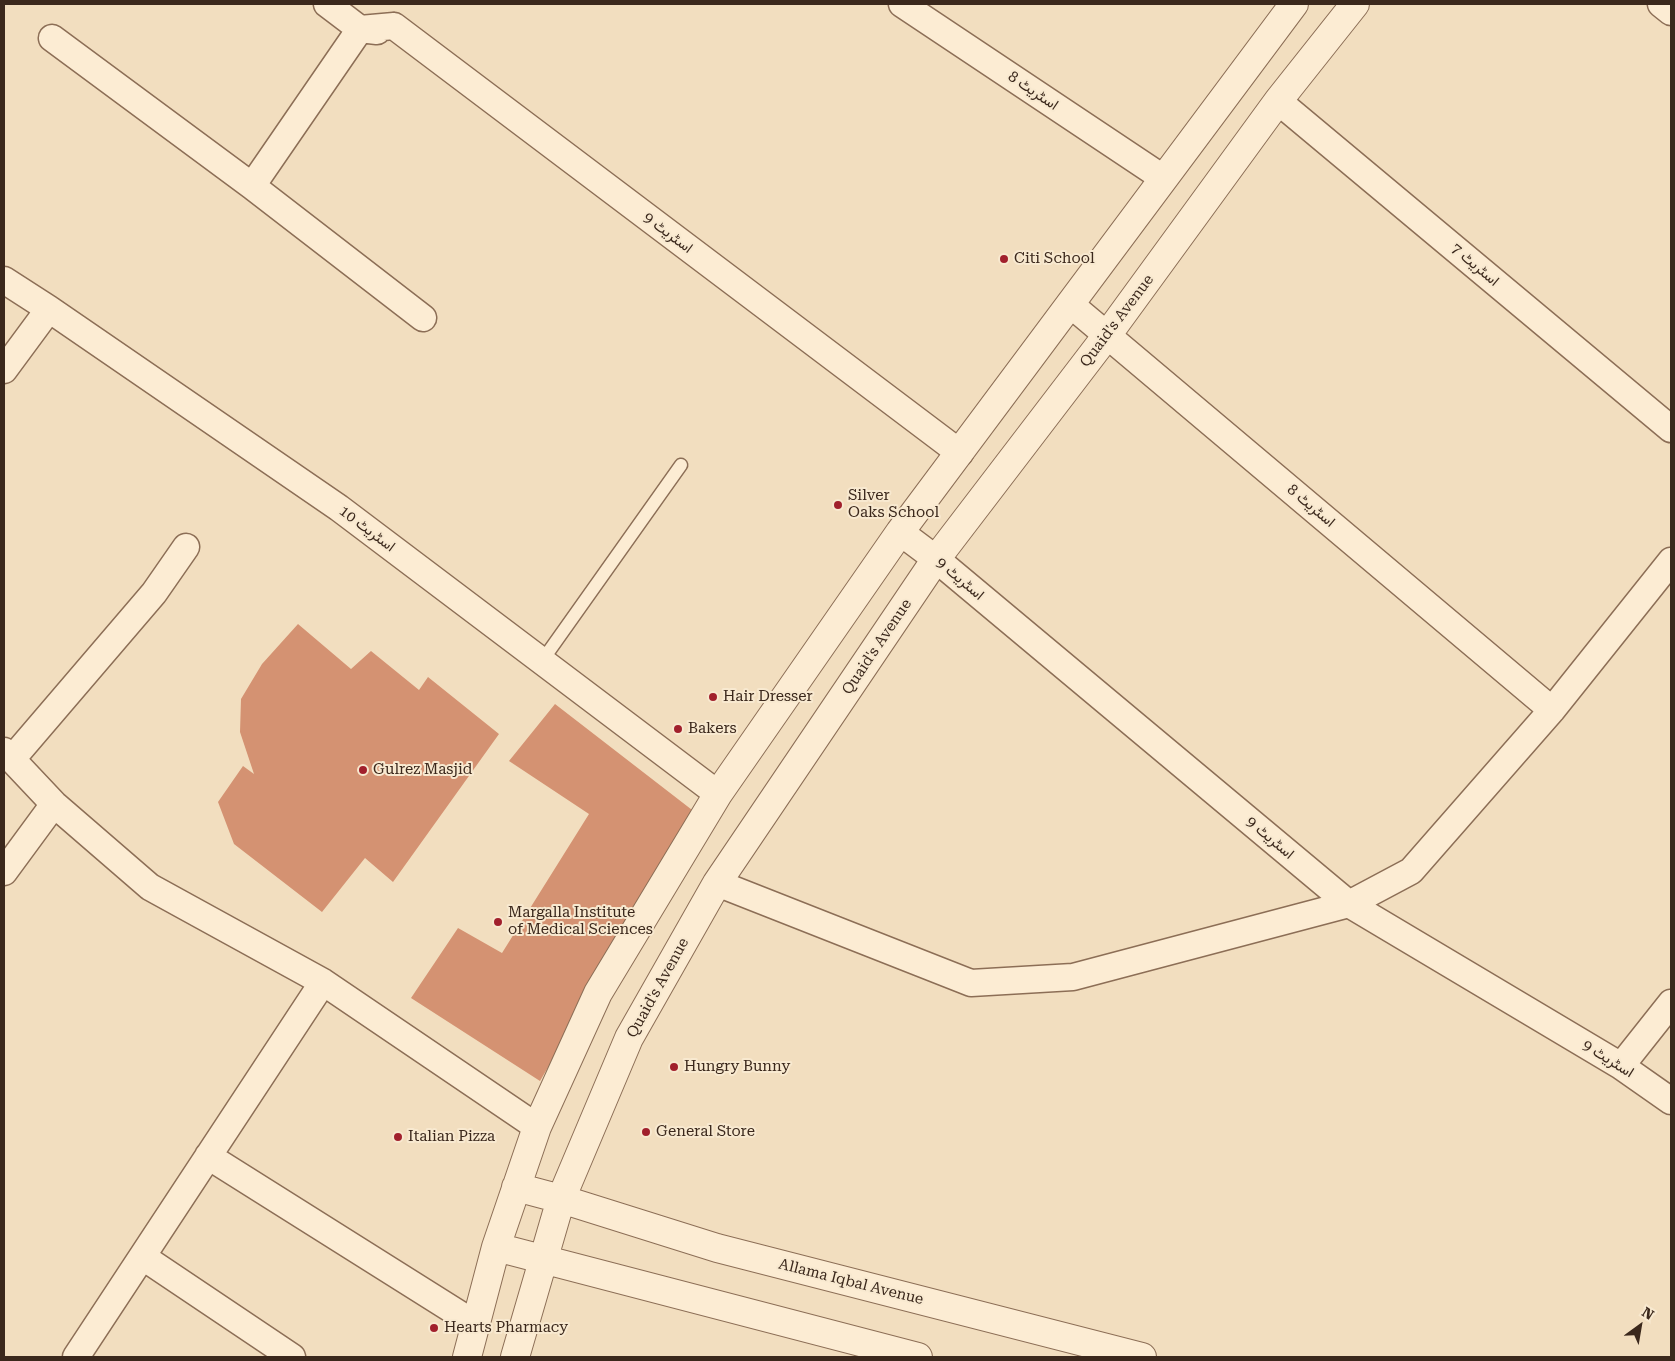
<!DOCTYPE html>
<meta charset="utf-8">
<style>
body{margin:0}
#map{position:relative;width:1675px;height:1361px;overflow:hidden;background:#f2debf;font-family:"Roboto Serif",serif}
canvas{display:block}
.frame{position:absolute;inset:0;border:5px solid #3b281c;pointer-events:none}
.north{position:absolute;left:1615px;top:1301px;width:50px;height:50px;-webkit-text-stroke:4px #f8e9d0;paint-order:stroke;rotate:32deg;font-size:14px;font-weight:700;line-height:20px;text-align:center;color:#3b281c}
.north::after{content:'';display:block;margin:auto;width:18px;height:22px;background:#3b281c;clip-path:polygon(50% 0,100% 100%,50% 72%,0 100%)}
</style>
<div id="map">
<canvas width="1675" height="1361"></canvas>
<div class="frame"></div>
<div class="north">N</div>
</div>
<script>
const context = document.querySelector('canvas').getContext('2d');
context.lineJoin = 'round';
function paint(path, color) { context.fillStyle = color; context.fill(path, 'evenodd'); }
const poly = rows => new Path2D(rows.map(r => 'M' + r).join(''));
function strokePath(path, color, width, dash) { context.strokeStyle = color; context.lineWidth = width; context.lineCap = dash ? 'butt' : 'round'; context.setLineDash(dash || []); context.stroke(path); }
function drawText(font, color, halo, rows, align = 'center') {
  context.font = font + ' "Roboto Serif",Vazirmatn,serif'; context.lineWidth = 4; context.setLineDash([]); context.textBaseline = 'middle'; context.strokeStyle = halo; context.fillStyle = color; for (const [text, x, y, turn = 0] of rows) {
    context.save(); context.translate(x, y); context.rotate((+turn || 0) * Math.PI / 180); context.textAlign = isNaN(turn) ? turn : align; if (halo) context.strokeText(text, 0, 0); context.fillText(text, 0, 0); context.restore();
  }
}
const building = poly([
 [298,624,351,669,371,651,419,690,428,677,499,734,393,882,365,858,322,912,234,844,218,802,243,766,254,774,240,732,241,699,262,664],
 [555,704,696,813,540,1081,411,998,458,928,502,953,589,814,509,761]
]);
const service = poly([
 [542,661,681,465]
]);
const minor = poly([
 [327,4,360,29,377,31],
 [902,4,1163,178],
 [1661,4,1671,12],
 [394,26,960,453],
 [52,38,252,186,423,318],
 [1278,101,1671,429],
 [252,186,360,29,394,26],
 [4,280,49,309,339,508,718,794],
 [1070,304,1552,710],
 [4,370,49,309],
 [900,532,936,559,1349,904,1621,1066,1671,1101],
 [4,751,54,804,150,887,323,982,537,1127],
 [12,759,154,593,186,547],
 [4,872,54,804],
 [717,883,971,983,1073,977,1349,904,1411,871,1552,710,1671,561],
 [1621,1066,1671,1003],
 [208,1156,475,1324],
 [143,1257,292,1357],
 [76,1357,323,982]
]);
const tertiary = poly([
 [516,1187,561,1199,717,1248,1142,1357],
 [496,1247,918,1357],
 [467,1357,496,1247,537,1127,598,993,718,794,900,532,1294,4],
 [515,1357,561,1199,629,1038,717,883,936,559,1108,334,1278,101,1355,4]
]);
const markers = [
 [1004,259,5,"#a1202c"],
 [838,505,5,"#a1202c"],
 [713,697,5,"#a1202c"],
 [678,729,5,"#a1202c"],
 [363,770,5,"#a1202c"],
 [498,922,5,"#a1202c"],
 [674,1067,5,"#a1202c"],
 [646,1132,5,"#a1202c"],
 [398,1137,5,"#a1202c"],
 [434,1328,5,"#a1202c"]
];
const streetNames = [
 ["اسٹریٹ 8",1033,91,34],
 ["اسٹریٹ 9",668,233,37],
 ["اسٹریٹ 7",1475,265,40],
 ["Quaid's Avenue",1117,321,-53],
 ["اسٹریٹ 8",1311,506,40],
 ["اسٹریٹ 10",367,529,37],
 ["اسٹریٹ 9",960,579,40],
 ["Quaid's Avenue",877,647,-56],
 ["اسٹریٹ 9",1270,838,40],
 ["Quaid's Avenue",658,988,-61],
 ["اسٹریٹ 9",1608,1059,32],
 ["Allama Iqbal Avenue",851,1282,14]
];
const poiNames = [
 ["Citi School",1014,259],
 ["Silver",848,496],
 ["Oaks School",848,513],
 ["Hair Dresser",723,697],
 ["Bakers",688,729],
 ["Gulrez Masjid",373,770],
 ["Margalla Institute",508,913],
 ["of Medical Sciences",508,930],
 ["Hungry Bunny",684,1067],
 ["General Store",656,1132],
 ["Italian Pizza",408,1137],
 ["Hearts Pharmacy",444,1328]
];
paint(building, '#d49272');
strokePath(service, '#8c6e56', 15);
strokePath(minor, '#8c6e56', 29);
strokePath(tertiary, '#8c6e56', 30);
strokePath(service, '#fcecd3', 12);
strokePath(minor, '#fcecd3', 26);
strokePath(tertiary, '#fcecd3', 28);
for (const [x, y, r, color] of markers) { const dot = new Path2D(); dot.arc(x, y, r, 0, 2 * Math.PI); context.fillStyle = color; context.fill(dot); strokePath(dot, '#f8e9d0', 2); }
drawText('15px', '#3b281c', '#f8e9d0', streetNames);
drawText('15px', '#3b281c', '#f8e9d0', poiNames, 'left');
</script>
